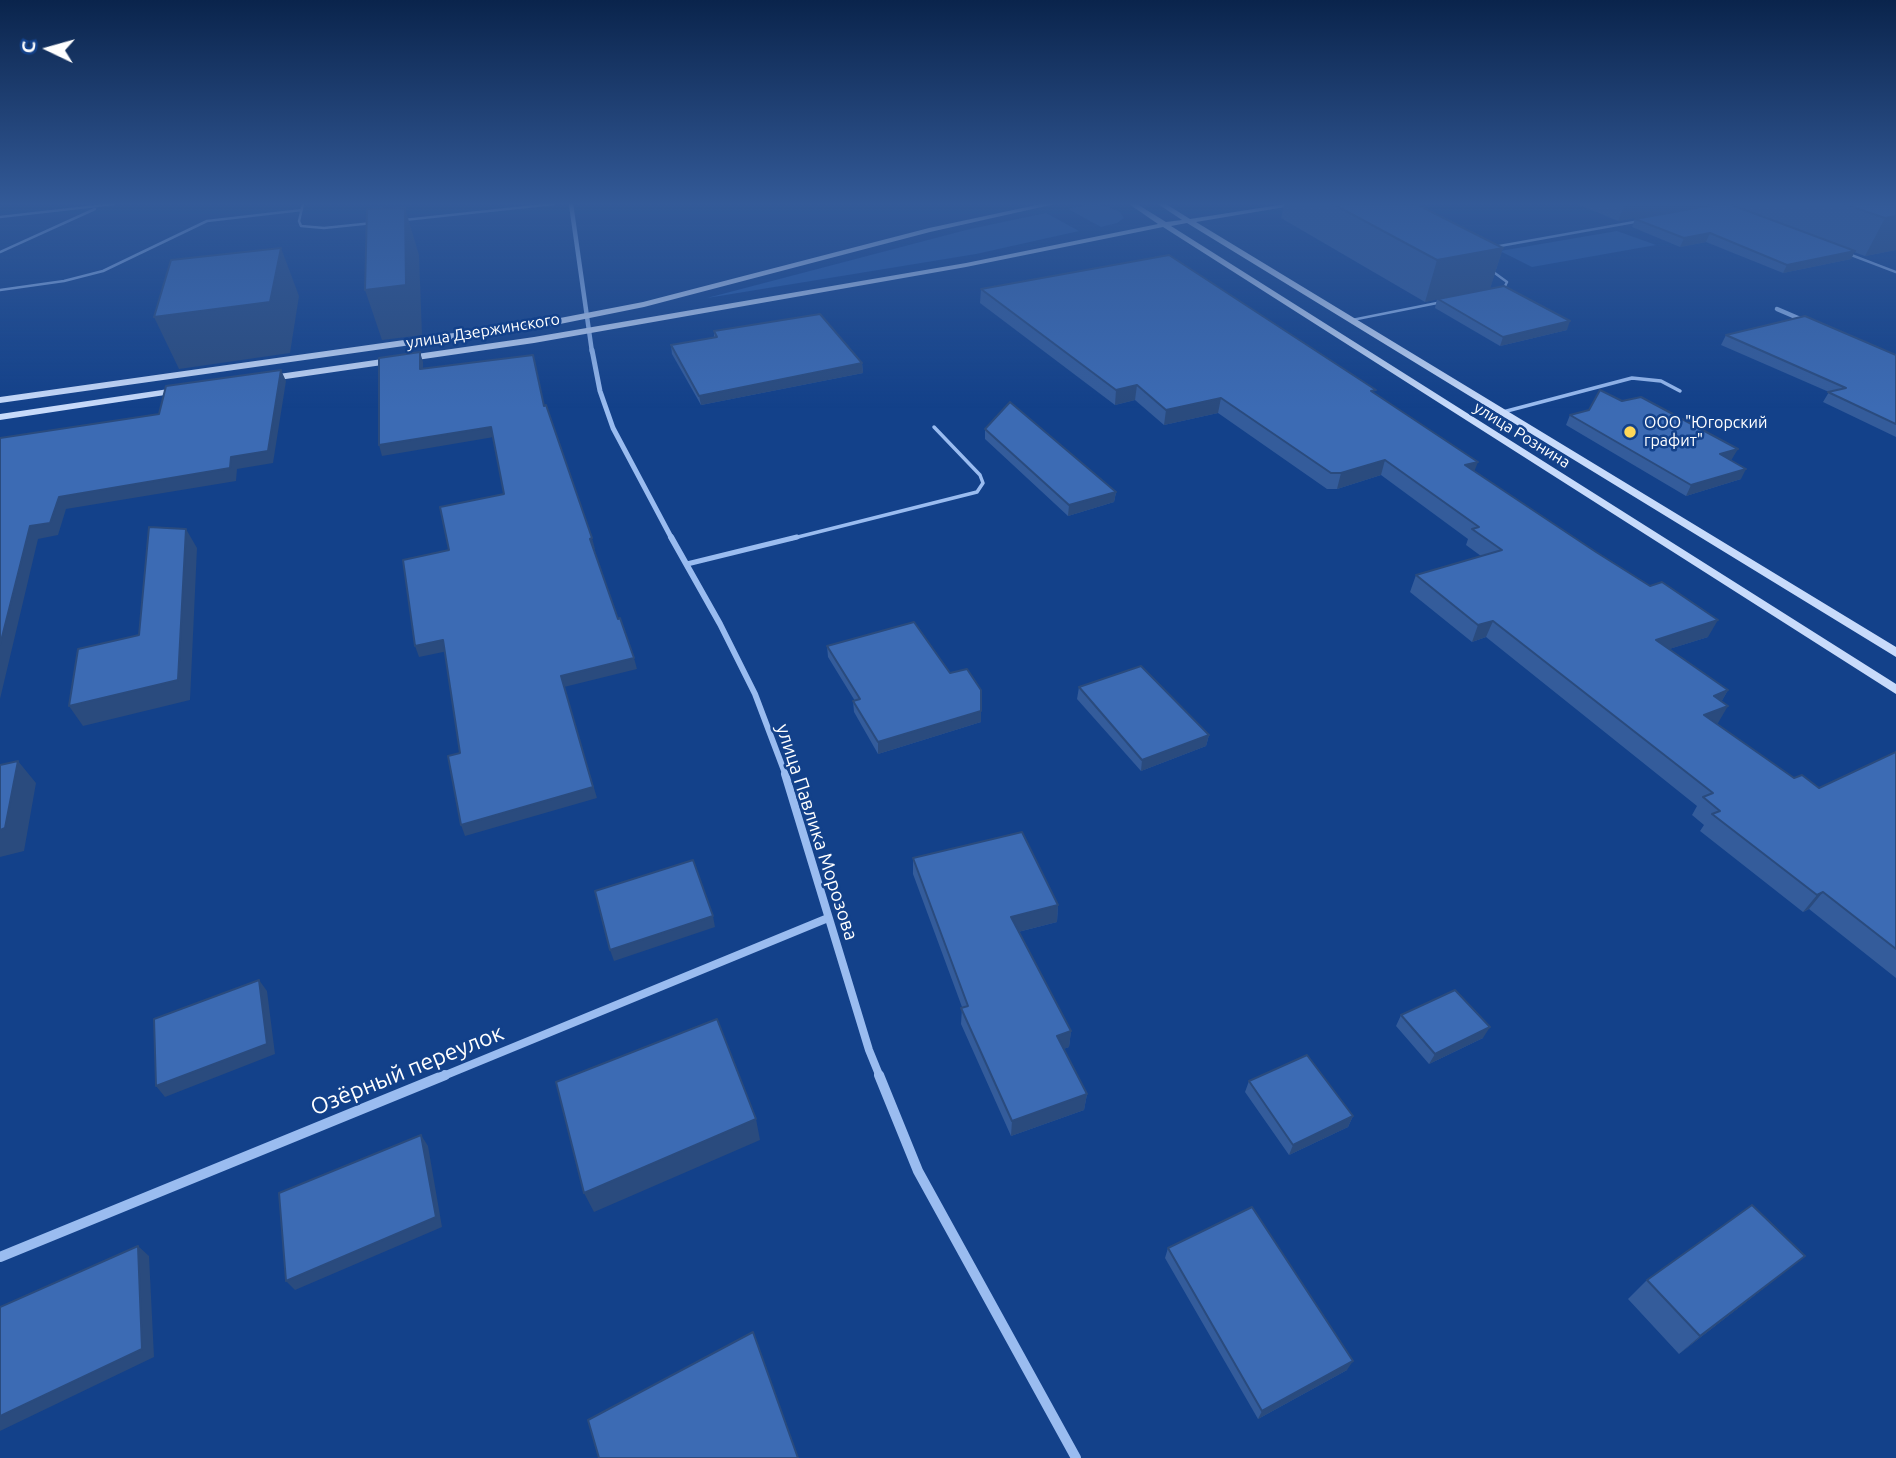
<!DOCTYPE html>
<meta charset="utf-8">
<style>
body{margin:0}
#map{position:relative;width:1896px;height:1458px;overflow:hidden;background:#13418a;font-family:Ubuntu,sans-serif}
canvas{display:block}
.north{position:absolute;left:14px;top:14px;width:70px;height:70px;-webkit-text-stroke:5px #13418a;paint-order:stroke;rotate:275deg;font-size:19px;font-weight:700;line-height:28px;text-align:center;color:#fff}
.north::after{content:'';display:block;margin:auto;width:24px;height:32px;background:#fff;clip-path:polygon(50% 0,100% 100%,50% 72%,0 100%)}
</style>
<div id="map">
<canvas width="1896" height="1458"></canvas>
<div class="north">С</div>
</div>
<script>
const context = document.querySelector('canvas').getContext('2d');
context.lineJoin = 'round';
function paint(path, color) { context.fillStyle = color; context.fill(path, 'evenodd'); }
const poly = rows => new Path2D(rows.map(r => 'M' + r).join(''));
function strokePath(path, color, width, dash) { context.strokeStyle = color; context.lineWidth = width; context.lineCap = dash ? 'butt' : 'round'; context.setLineDash(dash || []); context.stroke(path); }
function drawText(font, color, halo, rows, align = 'center') {
  context.font = font + ' Ubuntu,sans-serif'; context.lineWidth = 5; context.setLineDash([]); context.textBaseline = 'middle'; context.strokeStyle = halo; context.fillStyle = color; for (const [text, x, y, turn = 0] of rows) {
    context.save(); context.translate(x, y); context.rotate((+turn || 0) * Math.PI / 180); context.textAlign = isNaN(turn) ? turn : align; if (halo) context.strokeText(text, 0, 0); context.fillText(text, 0, 0); context.restore();
  }
}
const green = poly([
 [1087,205,1105,206,1120,212,1124,218,1117,223,1101,227,1068,209],
 [1046,213,1079,231,976,254,707,298,970,229],
 [1617,231,1656,245,1532,267,1500,251]
]);
const laneFar2 = poly([
 [303,204,299,221,301,226,324,228,373,223],
 [0,217,114,204],
 [404,220,554,204],
 [1494,247,1640,221],
 [0,252,95,209],
 [1846,253,1896,272],
 [1492,271,1507,282,1503,290],
 [0,290,64,281,103,271,207,221,302,210],
 [1352,320,1442,302]
]);
const laneFar1 = poly([
 [1503,412,1632,378,1661,381,1680,391],
 [790,539,977,492,983,483,980,475,934,427]
]);
const lane = poly([
 [687,564,797,537]
]);
const streetFar4 = poly([
 [571,204,592,352],
 [1777,309,1805,321]
]);
const streetFar3 = poly([
 [592,350,600,391,613,428,672,539]
]);
const streetFar2 = poly([
 [671,537,720,624,755,694,786,776]
]);
const streetFar1 = poly([
 [785,774,869,1050,880,1077],
 [441,1077,828,918]
]);
const street = poly([
 [879,1075,918,1171,1076,1458],
 [0,1257,445,1075]
]);
const secondary = poly([
 [1041,204,1055,204,930,232,644,307,560,324,0,403,0,397,560,318,643,302,929,228,1041,204],
 [1129,204,1137,204,1166,222,1182,220,1158,204,1166,204,1190,219,1285,204,1303,204,1196,222,1896,647,1896,657,1187,223,1171,226,1896,684,1896,694,1163,227,966,267,534,343,265,382,260,379,265,376,534,337,966,263,1158,224,1129,204],
 [182,387,185,388,185,392,0,420,0,414,182,387]
]);
const wall = poly([
 [1284,204,1416,204,1503,248,1490,288,1567,330,1500,346,1435,308,1437,299,1425,302,1281,218],
 [1577,204,1713,204,1618,221],
 [1737,204,1896,204,1896,250,1865,256,1854,252,1851,259,1783,273,1706,242,1680,247,1632,227,1635,219,1736,207],
 [981,289,1375,393,1475,471,1708,637,1669,649,1728,690,1721,702,1718,723,1716,724,1794,778,1819,788,1896,752,1896,978,1809,909,1803,912,1700,831,1704,825,1692,815,1697,806,1486,637,1472,642,1410,592,1416,575,1481,556,1466,545,1468,539,1381,475,1337,489,1327,489,1218,413,1164,425,1135,400,1115,405,980,303],
 [714,331,862,363,863,373,701,405,672,354,671,345,714,337],
 [1726,335,1896,355,1896,437,1823,402,1829,392,1721,345],
 [1570,415,1732,459,1730,460,1741,479,1686,496,1566,425],
 [985,429,1116,492,1114,502,1068,516,985,439],
 [827,646,950,673,981,722,878,754,854,712,853,701,855,701,828,657],
 [1079,687,1209,735,1206,746,1141,771,1077,699],
 [913,858,1058,905,1057,922,1018,932,1071,1031,1069,1047,1063,1049,1087,1094,1084,1110,1011,1136,961,1024,962,1007,913,874],
 [1401,1015,1483,1038,1429,1064,1396,1026],
 [1249,1081,1353,1116,1348,1127,1289,1155,1245,1092],
 [1168,1248,1347,1370,1258,1419,1165,1258],
 [1782,1274,1679,1354,1628,1299,1647,1280]
]);
const shadedWall = poly([
 [1625,204,1713,204,1618,221],
 [405,208,419,255,422,335,382,340,365,290],
 [1896,216,1896,250,1865,256,1885,218],
 [1710,233,1706,242,1680,247,1684,238],
 [281,248,299,296,290,353,179,369,154,317],
 [1503,248,1490,289,1425,302,1437,260],
 [1855,251,1851,259,1783,273,1787,265],
 [1570,321,1567,330,1500,346,1503,337],
 [420,352,423,362,423,379,420,369],
 [862,363,863,373,701,405,699,396],
 [281,370,286,381,273,463,237,469,236,481,66,509,58,535,38,539,0,699,0,645,30,526,59,497,231,457],
 [1137,385,1135,400,1115,405,1116,390],
 [1221,398,1218,413,1164,425,1166,410],
 [491,427,494,437,382,456,379,445],
 [1738,449,1732,459,1715,465,1720,454],
 [1385,460,1381,475,1337,489,1341,473],
 [1478,462,1472,477,1465,465],
 [1746,469,1741,479,1686,496,1691,485],
 [1116,492,1114,502,1068,516,1069,505],
 [186,529,197,548,190,700,83,726,69,706,178,680],
 [592,538,595,549,592,549,590,539],
 [1718,620,1708,637,1647,656,1656,640],
 [1493,621,1486,637,1472,642,1478,625],
 [443,640,448,651,419,657,415,646],
 [634,658,637,669,564,687,597,798,465,836,461,825,561,676],
 [1728,690,1718,708,1714,696],
 [1728,706,1718,723,1694,732,1704,715],
 [981,711,981,722,878,754,878,742],
 [1209,735,1206,746,1141,771,1142,760],
 [18,761,36,783,24,851,0,857,0,830],
 [1823,892,1809,909,1803,912,1817,895],
 [1058,905,1057,922,1010,934,1011,917],
 [713,916,715,927,614,961,610,950],
 [259,980,267,991,275,1054,165,1097,156,1086],
 [1490,1027,1483,1038,1429,1064,1435,1054],
 [1071,1031,1069,1047,1055,1052,1057,1036],
 [1087,1094,1084,1110,1011,1136,1012,1121],
 [1353,1116,1348,1127,1289,1155,1293,1145],
 [756,1119,760,1140,594,1212,584,1193],
 [421,1135,428,1146,442,1227,295,1290,286,1281],
 [138,1246,149,1256,154,1357,0,1431,0,1416],
 [1805,1256,1782,1274,1679,1354,1700,1336],
 [1353,1361,1347,1370,1258,1419,1262,1411]
]);
const building = poly([
 [1333,204,1416,204,1503,248,1437,260,1333,204],
 [1718,204,1729,204,1855,251,1787,265,1710,233,1684,238,1635,219,1718,204],
 [1844,204,1896,204,1896,216,1885,218,1844,204],
 [405,208,406,285,365,290,367,209,405,208],
 [281,248,270,302,154,317,171,260,281,248],
 [1169,255,1376,390,1371,391,1478,462,1465,465,1596,552,1650,586,1662,582,1718,620,1656,640,1728,690,1714,696,1728,706,1704,715,1794,778,1802,775,1819,788,1896,752,1896,949,1823,892,1817,895,1712,814,1720,811,1703,797,1713,793,1493,621,1478,625,1416,575,1502,550,1472,529,1479,527,1385,460,1341,473,1331,473,1221,398,1166,410,1137,385,1116,390,981,289,1169,255],
 [1504,286,1570,321,1503,337,1438,299,1504,286],
 [820,314,862,363,699,396,671,345,717,337,714,331,820,314],
 [1805,316,1896,355,1896,424,1828,392,1846,388,1726,335,1805,316],
 [420,352,420,369,533,355,544,406,546,405,592,538,590,539,618,619,620,618,634,658,561,676,593,787,461,825,448,756,460,753,443,640,415,646,403,560,449,550,440,507,504,494,491,427,379,445,379,358,420,352],
 [281,370,268,451,231,457,230,468,59,497,50,523,30,526,0,645,0,438,159,414,166,386,281,370],
 [1600,390,1622,401,1641,397,1738,449,1720,454,1746,469,1691,485,1570,415,1589,410,1600,390],
 [1010,402,1116,492,1069,505,985,429,1010,402],
 [149,527,186,529,178,680,69,706,78,649,139,635,149,527],
 [914,622,950,673,967,669,981,690,981,711,878,742,853,701,860,699,827,646,914,622],
 [1141,666,1209,735,1142,760,1079,687,1141,666],
 [18,761,5,828,0,830,0,765,18,761],
 [1022,832,1058,905,1011,917,1071,1031,1057,1036,1087,1094,1012,1121,961,1008,968,1006,913,858,1022,832],
 [693,860,713,916,610,950,595,891,693,860],
 [259,980,267,1044,156,1086,154,1019,259,980],
 [1455,990,1490,1027,1435,1054,1401,1015,1455,990],
 [717,1019,756,1119,584,1193,556,1082,717,1019],
 [1307,1055,1353,1116,1293,1145,1249,1081,1307,1055],
 [421,1135,436,1217,286,1281,279,1193,421,1135],
 [1752,1205,1805,1256,1700,1336,1647,1280,1752,1205],
 [1252,1207,1353,1361,1262,1411,1168,1248,1252,1207],
 [138,1246,142,1349,0,1416,0,1307,138,1246],
 [753,1332,798,1458,599,1458,588,1420,753,1332]
]);
const markers = [
 [1630,432,7,"#ffd859"]
];
const farStreetnames = [
 ["улица Дзержинского",483,331,-9],
 ["улица Рознина",1522,435,32]
];
const farPoinames = [
 ["ООО \"Югорский",1644,423],
 ["графит\"",1644,441]
];
const streetNames = [
 ["улица Павлика Морозова",817,832,72]
];
const nearStreetnames = [
 ["Озёрный переулок",407,1070,-22]
];
paint(green, '#255aa9');
strokePath(laneFar2, '#9abcf0', 2.5);
strokePath(laneFar1, '#9abcf0', 3.5);
strokePath(lane, '#9abcf0', 5);
strokePath(streetFar4, '#9abcf0', 4.5);
strokePath(streetFar3, '#9abcf0', 5);
strokePath(streetFar2, '#9abcf0', 6);
strokePath(streetFar1, '#9abcf0', 8);
strokePath(street, '#9abcf0', 10);
paint(secondary, '#c8dbfb');
paint(wall, '#345c9b');
paint(shadedWall, '#2a4b7e');
paint(building, '#3c6bb4');
strokePath(building, '#2a4b7e', 2);
const sky = context.createLinearGradient(0, 0, 0, 408);
sky.addColorStop(0, '#0a244c');
sky.addColorStop(0.5, '#335a98');
sky.addColorStop(1, '#335a9800');
context.fillStyle = sky;
context.fillRect(0, 0, 1896, 408);
for (const [x, y, r, color] of markers) { const dot = new Path2D(); dot.arc(x, y, r, 0, 2 * Math.PI); context.fillStyle = color; context.fill(dot); strokePath(dot, '#13418a', 2.5); }
drawText('16px', '#fff', '#13418a', farStreetnames);
drawText('16px', '#fff', '#13418a', farPoinames, 'left');
drawText('19px', '#fff', '#13418a', streetNames);
drawText('23px', '#fff', '#13418a', nearStreetnames);
</script>
